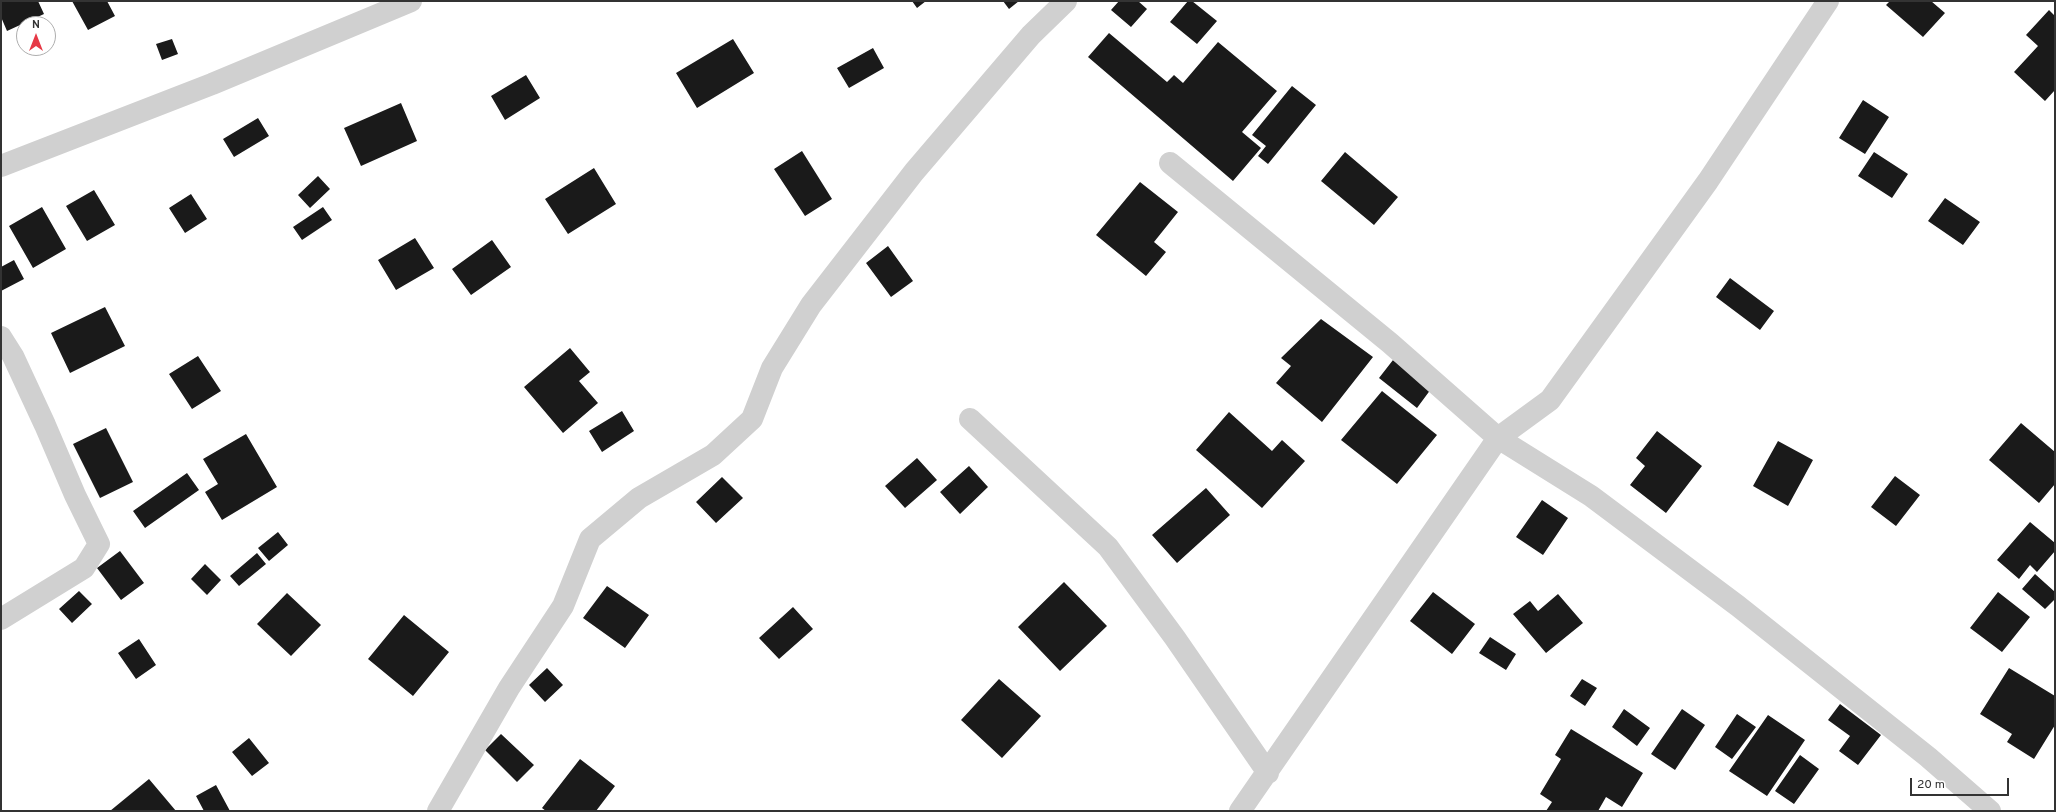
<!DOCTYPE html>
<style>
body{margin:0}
#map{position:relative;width:2056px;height:812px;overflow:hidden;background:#fff;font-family:Overpass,sans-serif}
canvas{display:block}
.frame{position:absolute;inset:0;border:2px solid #333;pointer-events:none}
.north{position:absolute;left:16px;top:16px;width:40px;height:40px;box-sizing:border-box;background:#fff;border:1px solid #adadad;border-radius:50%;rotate:0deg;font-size:11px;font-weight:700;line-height:16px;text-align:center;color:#333}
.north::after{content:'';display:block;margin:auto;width:14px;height:18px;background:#e63946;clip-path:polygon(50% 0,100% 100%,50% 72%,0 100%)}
.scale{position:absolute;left:1910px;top:778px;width:99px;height:18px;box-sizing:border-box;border:2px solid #333;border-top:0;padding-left:5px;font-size:12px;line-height:14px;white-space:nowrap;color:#333;-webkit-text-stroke:3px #fff;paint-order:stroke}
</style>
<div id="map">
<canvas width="2056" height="812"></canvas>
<div class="frame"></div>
<div class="north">N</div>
<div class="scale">20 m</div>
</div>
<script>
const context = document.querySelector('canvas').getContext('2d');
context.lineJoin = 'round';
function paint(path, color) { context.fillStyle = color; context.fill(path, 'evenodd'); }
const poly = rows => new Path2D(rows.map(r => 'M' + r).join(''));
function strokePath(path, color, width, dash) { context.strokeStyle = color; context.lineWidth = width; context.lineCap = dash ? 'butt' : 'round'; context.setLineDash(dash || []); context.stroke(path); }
const building = poly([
 [3,1,38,1,44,14,7,31,1,17,1,2],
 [72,1,107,1,115,16,88,30],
 [912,1,926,1,917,8],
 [1003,1,1019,1,1009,9],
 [1119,1,1138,1,1147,9,1131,27,1111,10],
 [1188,1,1192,1,1217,21,1197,44,1170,22],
 [1890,1,1931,1,1945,13,1923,37,1886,5],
 [2049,10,2055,16,2055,90,2045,101,2014,72,2038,46,2026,35],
 [1109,33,1167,82,1174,75,1183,83,1218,42,1277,91,1242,132,1261,148,1233,181,1088,57],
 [172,39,178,54,162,60,156,44],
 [733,39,754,73,697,108,676,73],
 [873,48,884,68,849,88,837,68],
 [526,75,540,98,505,120,491,96],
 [1292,86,1316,105,1268,164,1258,156,1266,146,1252,135],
 [1863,100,1889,117,1865,154,1839,138],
 [401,103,417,141,361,166,344,128],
 [258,118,269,136,234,157,223,139],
 [802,151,832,199,805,216,774,169],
 [1345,152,1398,197,1374,225,1321,181],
 [1874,152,1908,174,1892,198,1858,176],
 [594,168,616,204,568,234,545,199],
 [318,176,330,189,310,208,298,195],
 [1140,182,1178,212,1154,242,1166,252,1146,276,1096,235],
 [94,190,115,225,87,241,66,206],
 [191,194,207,219,185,233,169,208],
 [1945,198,1980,222,1963,245,1928,221],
 [42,207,66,249,33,268,9,226],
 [323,207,332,220,302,240,293,227],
 [415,238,434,268,396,290,378,260],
 [492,240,511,267,471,295,452,269],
 [888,246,913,281,891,297,866,263],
 [14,260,24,279,1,291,1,267],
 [1730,278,1774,311,1760,330,1716,297],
 [105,307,125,346,70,373,51,333],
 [1321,319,1373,357,1322,422,1276,383,1291,366,1281,358],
 [570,348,590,372,579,381,598,403,563,433,524,387],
 [198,356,221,391,192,409,169,374],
 [1393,360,1431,389,1417,408,1379,378],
 [1382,391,1437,435,1397,484,1341,440],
 [622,411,634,431,602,452,589,431],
 [1229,412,1272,451,1282,440,1305,461,1262,508,1196,450],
 [2021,423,2055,452,2055,484,2039,503,1989,460],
 [106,428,133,482,100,498,73,444],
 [1657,431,1702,466,1666,513,1630,485,1645,466,1636,458],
 [246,434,277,487,222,520,205,492,218,484,203,459],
 [1778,441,1813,460,1788,506,1753,486],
 [917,458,937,480,905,508,885,486],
 [969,466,988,487,960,514,940,492],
 [187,473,199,490,145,528,133,511],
 [1895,476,1920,495,1896,526,1871,507],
 [722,477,743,498,716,523,696,502],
 [1206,488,1230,515,1177,563,1152,535],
 [1542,500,1568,518,1543,555,1516,537],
 [2030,522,2055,543,2055,551,2037,572,2030,565,2019,579,1997,560],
 [278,532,288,545,269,561,258,548],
 [120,551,144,583,121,600,97,568],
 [257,553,266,564,239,586,230,576],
 [205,564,221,580,207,595,191,579],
 [2035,574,2055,592,2055,599,2045,609,2022,589],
 [1064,582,1107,626,1060,671,1018,627],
 [607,586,649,615,625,648,583,618],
 [79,591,92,604,72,623,59,609],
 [1433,592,1475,624,1452,654,1410,621],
 [1998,592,2030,617,2002,652,1970,628],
 [287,593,321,625,291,656,257,624],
 [1558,594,1583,623,1546,653,1513,614,1530,601,1538,611],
 [793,607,813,629,779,659,759,638],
 [404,615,449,652,413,696,368,659],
 [1490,637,1516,654,1506,670,1479,653],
 [139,639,156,665,136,679,118,653],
 [547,668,563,685,545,702,529,685],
 [2009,668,2055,696,2055,725,2034,759,2007,742,2012,734,1980,714],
 [999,679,1041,716,1002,758,961,720],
 [1582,679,1597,688,1585,706,1570,696],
 [1840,704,1881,735,1858,765,1839,751,1850,736,1828,720],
 [1624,709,1650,728,1637,746,1612,727],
 [1682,709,1705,725,1675,770,1651,754],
 [1737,714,1756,727,1732,759,1715,747],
 [1768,715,1805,740,1767,796,1729,771],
 [1571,729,1643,773,1622,807,1606,797,1598,811,1546,811,1552,802,1540,794,1561,759,1555,755],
 [501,734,534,765,517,782,485,750],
 [249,738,269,763,252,776,232,752],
 [1800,755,1819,769,1794,804,1775,791],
 [580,759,615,786,596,811,546,811,542,808],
 [149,779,176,811,110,811],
 [216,785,230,811,204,811,196,796]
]);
const street = poly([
 [1170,163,1390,343,1498,438,1591,496,1738,606,1928,757,1990,811],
 [1,166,212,84,411,1],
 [1,337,13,356,45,425,75,495,99,544,84,568,1,619],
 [970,419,1108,547,1175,638,1268,773],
 [438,811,509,688,563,606,590,539,639,498,713,455,752,419,772,368,811,305,914,172,1031,35,1066,1],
 [1240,811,1498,438,1550,400,1708,181,1828,1]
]);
paint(building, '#1a1a1a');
strokePath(street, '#d0d0d0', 22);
</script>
